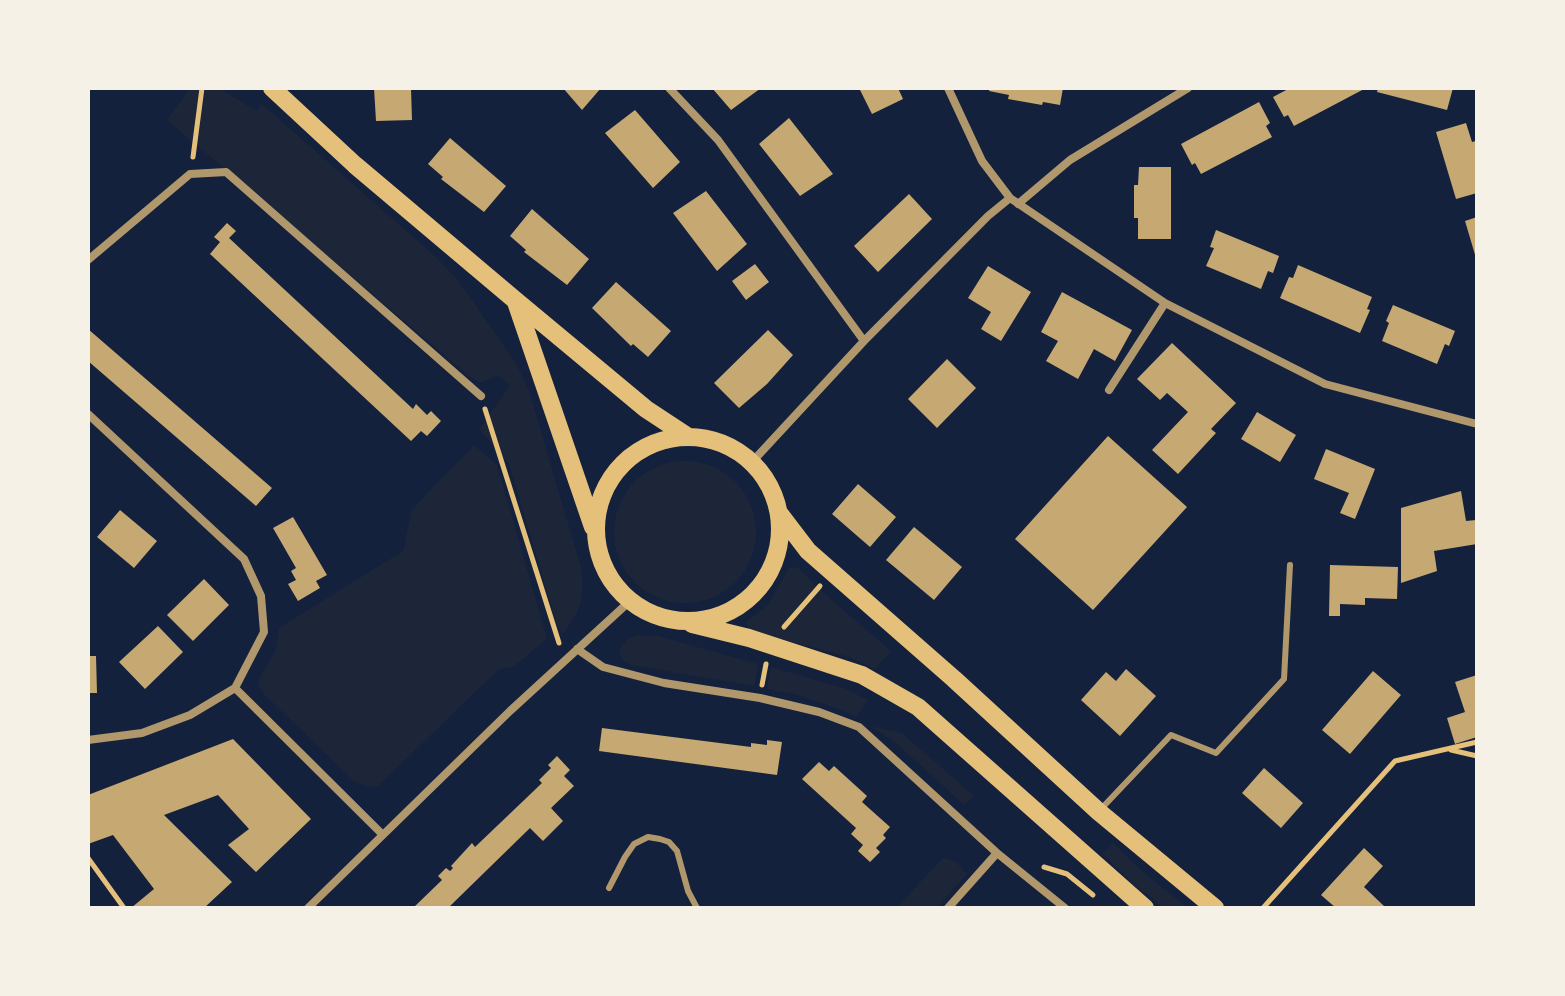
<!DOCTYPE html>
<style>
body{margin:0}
#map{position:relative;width:1565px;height:996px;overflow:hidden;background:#14213d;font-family:Karla,sans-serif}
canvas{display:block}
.frame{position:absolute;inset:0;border:90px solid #f6f1e7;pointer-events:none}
</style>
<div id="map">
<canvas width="1565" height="996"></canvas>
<div class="frame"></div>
</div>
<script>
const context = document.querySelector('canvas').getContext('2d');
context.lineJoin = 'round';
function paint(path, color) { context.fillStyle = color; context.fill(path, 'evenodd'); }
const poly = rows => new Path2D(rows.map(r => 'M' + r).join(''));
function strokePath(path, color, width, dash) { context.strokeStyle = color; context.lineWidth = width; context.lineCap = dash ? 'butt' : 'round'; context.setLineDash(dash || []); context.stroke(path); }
const green = poly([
 [190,88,219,88,256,111,262,104,436,257,458,280,517,365,529,391,582,571,582,597,577,613,563,634,557,625,509,464,479,429,510,386,498,375,480,383,469,376,167,120],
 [474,445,497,465,547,639,513,667,499,669,378,786,367,787,354,781,265,695,258,685,261,675,276,649,279,628,403,551,412,509],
 '614 532a71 71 0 1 1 142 0a71 71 0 1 1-142 0Z',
 [797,567,825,594,891,651,875,669,849,657,750,631,746,622,768,605,789,568],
 [636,636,658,636,758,664,754,686,631,665,623,661,619,650,628,639],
 [771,667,846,689,868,700,856,717,840,709,794,694,767,689],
 [870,726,902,733,974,796,964,805,895,742],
 [1113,843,1144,873,1188,908,1164,908,1136,886,1102,854],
 [943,858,955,861,967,874,936,908,896,908]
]);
const building = poly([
 [374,88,411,88,412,120,376,121],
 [563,88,601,88,582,110],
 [712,88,761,88,731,110],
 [859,88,898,88,903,99,872,114],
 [990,88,1063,88,1060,105,1043,102,1042,105,1008,99,1009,95,989,91],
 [1290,88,1366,88,1294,126,1288,115,1284,117,1273,97],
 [1378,88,1453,88,1447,110,1377,92],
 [1259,102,1270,123,1266,126,1272,137,1201,174,1195,163,1192,165,1181,144],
 [635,110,680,162,653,188,605,133],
 [789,118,833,174,800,196,759,144],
 [1466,123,1472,142,1476,141,1477,146,1477,193,1456,199,1436,132],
 [450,138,506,186,484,212,441,179,443,177,428,164],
 [1139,167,1171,167,1171,239,1138,239,1138,218,1134,218,1134,185,1138,185],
 [706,191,747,244,717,271,673,213],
 [909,194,932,219,878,272,854,246],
 [532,209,589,259,567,285,524,252,526,250,510,236],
 [1477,217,1477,258,1476,258,1465,221],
 [227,223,236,231,229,238,413,409,416,404,427,415,431,411,441,421,427,436,421,431,411,441,210,254,220,242,214,237],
 [1216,230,1279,256,1273,273,1268,271,1261,289,1206,266,1214,248,1210,247],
 [755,264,769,282,746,300,732,281],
 [1298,265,1372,297,1367,309,1370,310,1360,333,1280,298,1289,277,1293,278],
 [988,266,1031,292,1001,341,981,329,991,312,968,298],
 [616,282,671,331,648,357,633,344,631,346,592,308],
 [1062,292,1132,330,1115,361,1094,349,1078,379,1046,361,1058,341,1041,332],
 [1393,305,1455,331,1449,346,1445,344,1437,364,1382,341,1389,323,1386,321],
 [88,329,272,488,256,506,88,361],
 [768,330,793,355,767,384,739,408,714,383],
 [1172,343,1236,403,1211,429,1216,433,1178,474,1152,450,1188,412,1167,393,1160,400,1137,379],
 [947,359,976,388,937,428,908,399],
 [1257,412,1296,435,1280,462,1241,439],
 [1108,436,1187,507,1093,610,1015,539],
 [1326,449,1375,469,1355,519,1340,513,1349,493,1314,479],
 [858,484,896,517,870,547,832,514],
 [1461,491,1466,521,1476,520,1477,544,1434,551,1437,571,1401,583,1401,508],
 [120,510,157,541,134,568,97,537],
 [293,517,327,575,316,581,320,588,298,601,288,584,296,580,291,571,296,568,273,528],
 [914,527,962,567,934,600,886,560],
 [1330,565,1398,567,1397,599,1365,598,1365,605,1340,604,1340,616,1329,616],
 [204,579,229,605,193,641,167,615],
 [158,626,183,652,145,689,119,662],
 [88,656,96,656,97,693,88,693],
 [1126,669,1156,696,1120,736,1081,700,1106,672,1116,681],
 [1373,671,1401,695,1350,754,1322,730],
 [1477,675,1477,737,1455,744,1447,718,1465,712,1455,682],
 [602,728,751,747,751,743,767,745,767,740,782,742,777,775,599,751],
 [233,739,311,819,256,872,228,845,249,829,218,795,164,815,232,882,204,908,131,908,154,889,113,835,88,844,88,795],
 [557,756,570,770,564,776,574,786,551,808,563,821,543,841,530,828,448,908,413,908,442,880,438,876,446,868,450,871,453,868,451,866,472,843,475,847,542,783,539,780,551,768,548,765],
 [819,762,829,771,834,766,867,796,862,802,890,827,883,835,886,838,876,848,880,852,870,862,858,851,863,845,851,834,856,828,802,779],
 [1264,768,1303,803,1281,828,1242,793],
 [1364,848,1383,866,1364,887,1384,906,1336,908,1321,895]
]);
const path = poly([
 [193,157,202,88],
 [485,409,559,643],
 [784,627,820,586],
 [762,685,766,664],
 [1451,750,1477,756],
 [88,858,124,908],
 [1044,867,1067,874,1093,895],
 [1263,908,1395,761,1477,742]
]);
const service = poly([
 [1101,809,1171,735,1216,753,1284,679,1290,565],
 [609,888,625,857,634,844,648,837,660,839,669,842,677,851,688,891,697,908]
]);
const minor = poly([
 [669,88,718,140,864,341],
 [948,88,982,161,1010,198,1165,303,1325,384,1477,424],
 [1018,204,1070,160,1188,88],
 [88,260,190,174,226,172,481,396],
 [1109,390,1165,303],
 [88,414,244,559,261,596,264,632,235,688,190,715,142,733,88,740],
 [752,462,864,341,988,216,1010,198],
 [577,649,603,667,664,683,760,698,819,712,859,727,997,853,1065,908],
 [235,688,382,834],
 [308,908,510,711,630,601],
 [948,908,997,853]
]);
const primary = poly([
 [272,88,355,165,515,300,646,409,687,436],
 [516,302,593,527],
 '596 529a92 92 0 1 1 184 0a92 92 0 1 1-184 0Z',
 [779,513,808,551,954,679,1099,812,1215,908],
 [692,624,749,638,862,675,918,707,1145,908]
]);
paint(green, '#1d2539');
paint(building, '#c6a872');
strokePath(path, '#e5c07b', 5);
strokePath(service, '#b1986c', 6);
strokePath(minor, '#b1986c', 8);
strokePath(primary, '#e5c07b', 18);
</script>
